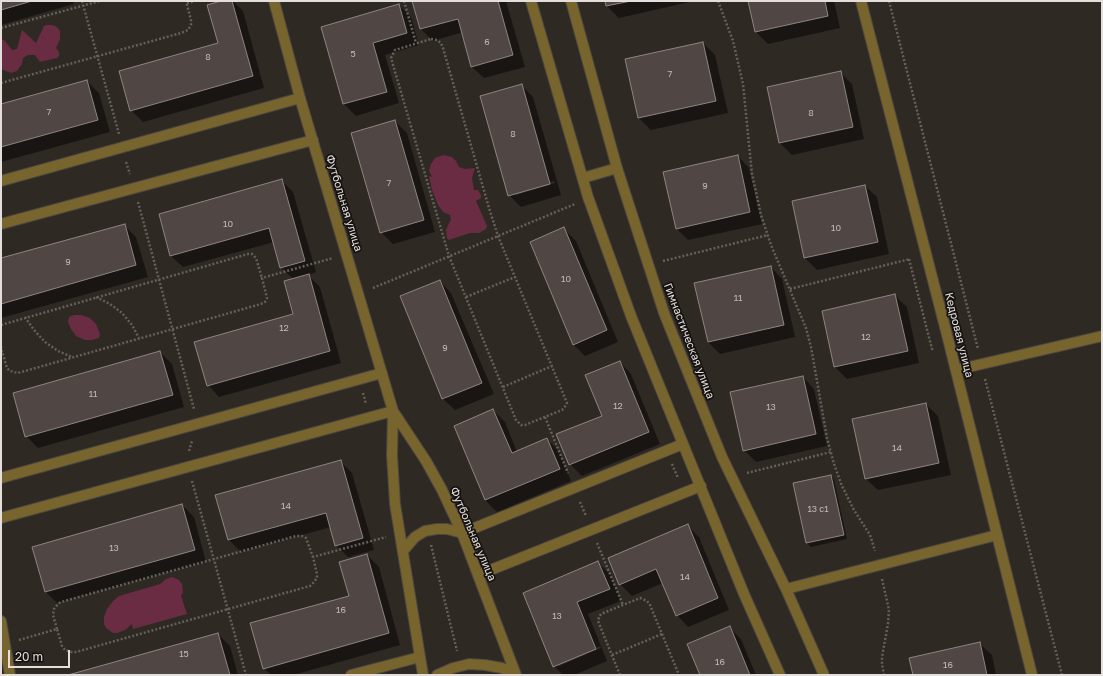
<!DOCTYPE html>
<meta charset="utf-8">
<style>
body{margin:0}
#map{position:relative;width:1103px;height:676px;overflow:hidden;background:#2f2924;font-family:"Golos Text",sans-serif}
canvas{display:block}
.frame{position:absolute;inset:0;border:2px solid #e4dfdc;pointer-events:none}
.scale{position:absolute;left:8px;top:650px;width:62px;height:18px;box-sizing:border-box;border:2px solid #e4dfdc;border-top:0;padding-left:5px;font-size:12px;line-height:14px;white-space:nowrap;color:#e4dfdc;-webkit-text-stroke:3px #151210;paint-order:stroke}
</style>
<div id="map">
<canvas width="1103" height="676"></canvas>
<div class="frame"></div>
<div class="scale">20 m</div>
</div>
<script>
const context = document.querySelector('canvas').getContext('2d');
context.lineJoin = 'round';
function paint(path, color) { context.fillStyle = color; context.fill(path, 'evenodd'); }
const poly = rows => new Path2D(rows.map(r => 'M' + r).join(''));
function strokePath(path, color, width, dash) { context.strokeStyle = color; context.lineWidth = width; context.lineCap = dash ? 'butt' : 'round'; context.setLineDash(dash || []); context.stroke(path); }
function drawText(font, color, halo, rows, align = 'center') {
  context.font = font + ' "Golos Text",sans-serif'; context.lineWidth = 3.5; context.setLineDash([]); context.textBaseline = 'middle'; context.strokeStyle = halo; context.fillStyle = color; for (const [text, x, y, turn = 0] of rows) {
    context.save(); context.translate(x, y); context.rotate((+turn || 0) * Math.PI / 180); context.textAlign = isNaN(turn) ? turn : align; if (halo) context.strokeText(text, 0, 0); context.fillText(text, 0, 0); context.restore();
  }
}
const green = poly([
 [47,25,53,25,57,27,60,31,60,39,56,48,59,52,59,56,57,58,40,62,35,55,28,55,23,58,22,64,17,71,11,73,3,70,1,68,1,39,5,41,12,50,17,49,22,30,36,43,44,26],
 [443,155,452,157,456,161,459,167,465,169,475,168,472,178,474,190,478,190,481,195,481,198,476,201,487,226,486,229,479,233,470,233,449,240,447,238,446,230,451,219,450,215,443,212,438,205,432,190,429,176,432,177,429,171,431,164,435,158],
 [74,315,81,315,90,318,96,324,100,334,99,338,92,340,85,340,76,336,71,329,68,322,69,317],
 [172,577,179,580,182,584,183,592,181,596,187,614,133,629,132,624,125,630,117,633,113,633,106,628,104,624,104,617,107,609,113,601,119,596,160,584,166,579]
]);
const shadow = poly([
 [1,1,73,1,74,4,1,25],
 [213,1,233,1,243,11,264,88,143,122,131,110,219,44,216,4],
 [413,1,506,1,525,67,484,78,472,67,463,32,433,41,421,29],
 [606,1,694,1,619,18,607,6],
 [749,1,834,1,840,28,768,44,756,32],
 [399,5,411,17,419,45,385,55,399,103,356,116,344,104,322,27],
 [703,43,715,55,728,113,651,130,639,118,627,60],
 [840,72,852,84,864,139,792,155,780,143,768,88],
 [87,81,99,93,110,132,1,162,1,105],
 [521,85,533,97,561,195,521,207,509,195],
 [554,181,555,183,516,195,516,193],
 [395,121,407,133,435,232,393,244,381,232],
 [738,156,749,168,762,224,688,240,676,228],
 [282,181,293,192,316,272,308,275,320,287,341,363,219,397,208,385,294,314,293,279,281,267,274,242,183,267,171,256],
 [865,186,877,197,889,254,817,270,805,258],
 [124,225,136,237,148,277,1,318,1,260],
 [564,229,576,241,618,342,585,356,573,344],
 [771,267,782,279,795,337,720,354,708,342],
 [440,281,451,293,494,394,455,410,443,399,401,297],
 [895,296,907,307,919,363,847,379,835,367,823,312],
 [160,352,172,364,184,407,38,448,26,436],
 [620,362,631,374,660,444,582,476,570,464,603,416],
 [803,377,814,389,827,446,756,462,744,450],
 [926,404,938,416,951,475,878,490,866,479],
 [493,410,505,422,517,452,547,439,559,451,571,481,497,512,485,500],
 [340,461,352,473,374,550,348,557,336,545,331,527,241,552,229,540,217,496],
 [831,476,834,479,847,539,811,547,807,543,794,484],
 [182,505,194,517,206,562,57,603,46,592],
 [687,525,699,537,729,610,688,627,677,615,663,583,632,596,620,584],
 [367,555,379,567,400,645,293,675,271,675,264,668,350,596],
 [598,563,610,574,621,601,588,614,607,661,574,675,563,675,554,666,524,593],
 [600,646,601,648,559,666,559,664],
 [729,627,741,639,756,675,701,675],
 [218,634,230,646,238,675,71,675],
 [980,644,992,655,996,675,914,675]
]);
const building = poly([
 [1,1,32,1,1,10,1,1],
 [221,1,232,1,253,76,130,111,119,71,218,43,207,5,221,1],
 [412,1,498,1,513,55,471,67,458,19,420,29,412,1],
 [605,1,631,1,606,6,605,1],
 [748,1,825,1,828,16,755,32,748,1],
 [399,4,407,33,373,43,387,92,343,104,321,27,399,4],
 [703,42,716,101,638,118,625,59,703,42],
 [841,71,853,127,779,143,767,87,841,71],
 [87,80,98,120,1,147,1,104,87,80],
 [522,84,550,184,508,196,480,96,522,84],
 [395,120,424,220,380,233,351,133,395,120],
 [738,155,750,212,676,229,663,172,738,155],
 [282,179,305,261,280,268,269,228,170,256,159,214,282,179],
 [865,185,878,242,804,258,792,201,865,185],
 [125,224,136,265,1,304,1,258,125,224],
 [564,227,607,330,573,345,530,242,564,227],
 [771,266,784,325,708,342,694,283,771,266],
 [309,274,330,351,207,386,194,342,293,314,284,281,309,274],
 [440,280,482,383,442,399,400,296,440,280],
 [895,294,908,351,834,367,822,311,895,294],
 [160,351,173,395,25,437,13,393,160,351],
 [620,361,649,432,569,465,556,434,602,416,585,375,620,361],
 [803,376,816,434,743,451,730,392,803,376],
 [926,403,939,463,865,479,852,419,926,403],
 [493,409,512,453,547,438,560,469,485,500,454,426,493,409],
 [341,460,363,538,335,546,326,513,228,540,215,495,341,460],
 [831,475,844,535,806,543,793,483,831,475],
 [182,504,195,550,45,592,32,547,182,504],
 [688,524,718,598,676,616,656,569,619,585,608,558,688,524],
 [367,554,389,633,263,669,250,623,349,596,339,562,367,554],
 [598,561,610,589,577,602,596,649,553,667,523,593,598,561],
 [730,626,750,675,700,675,687,644,730,626],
 [218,633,230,675,68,675,218,633],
 [980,642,987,675,913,675,909,658,980,642]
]);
const path = poly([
 [82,1,119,134],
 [404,1,416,43],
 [718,1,733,41,743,84,752,174,761,215,771,245,806,328,811,347,827,438,834,464,842,486,854,510,870,535,875,551],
 [889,1,978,349],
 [187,3,195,1],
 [1,28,100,1],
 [431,39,437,40,441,43,443,48,489,208,498,236,567,403,564,408,562,410,525,425,521,425,516,420,449,256,391,58,395,50,431,39],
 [1,83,181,33,188,30,191,25,191,20,186,1],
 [126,162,130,174],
 [138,202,194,409],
 [909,259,932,349,935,348],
 [663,261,768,235],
 [373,288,575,204],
 [790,289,910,259],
 [96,297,110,304,122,313,132,325,139,338],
 [466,297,515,277],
 [25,317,34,330,45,342,58,351,72,357],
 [1,325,248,254,252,254,256,258,262,278],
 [1,346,2,351],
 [1,352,2,351,7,368,10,371,18,373,261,304,265,302,267,298,262,278,333,258],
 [985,379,1062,675],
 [503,387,552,366],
 [363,393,366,404],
 [545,417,568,473],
 [189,451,192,441],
 [672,464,678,478],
 [747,473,831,452],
 [192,481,246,675],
 [580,502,586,516],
 [597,543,623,605],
 [431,545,457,651],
 [882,579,889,610,888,624,882,657,882,664,884,675],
 [57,629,53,615,54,609,58,604,61,602,296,536,302,536,306,538,313,557],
 [19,640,57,629,62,646,65,650,71,652,76,652,310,586,314,582,317,578,317,574,313,557,386,537],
 [612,655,662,634],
 [620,675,600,626,598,621,599,617,601,614,640,598,647,601,650,605,679,675]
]);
const minor = poly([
 [274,1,300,98,393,411,392,455,395,504,423,675],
 [531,1,588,197,631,316,744,594,780,675],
 [571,1,617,168,664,313,722,457,786,589,824,675],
 [861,1,947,335,1032,675],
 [583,178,617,168],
 [1,181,300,98],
 [1,224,313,140],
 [956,370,1102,336],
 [393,411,426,461,442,490,462,533,516,675],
 [1,478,382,373],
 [1,518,393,411],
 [403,551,415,537,425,531,437,529,447,529,462,533,683,444],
 [478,575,701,486],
 [786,589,997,535],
 [1,621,10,675],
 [351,675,420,657],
 [437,675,453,668,469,664,485,665,502,668,515,675]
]);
const numberNames = [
 ["6",487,42],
 ["5",353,54],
 ["8",208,57],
 ["7",670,74],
 ["7",49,112],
 ["8",811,113],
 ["8",513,134],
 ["7",389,183],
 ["9",705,186],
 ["10",228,224],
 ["10",836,228],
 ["9",68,262],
 ["10",566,279],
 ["11",738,298],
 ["12",284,328],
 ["12",866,337],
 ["9",445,348],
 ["11",93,394],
 ["12",618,406],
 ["13",771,407],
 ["14",897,448],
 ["14",286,506],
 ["13 с1",818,509],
 ["13",114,548],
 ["14",685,577],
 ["16",341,610],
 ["13",557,616],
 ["15",184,654],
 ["16",720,662],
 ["16",948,665]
];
const streetNames = [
 ["Футбольная улица",344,203,73],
 ["Кедровая улица",959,335,76],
 ["Гимнастическая улица",689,341,69],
 ["Футбольная улица",473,534,67]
];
paint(green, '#692c43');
paint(shadow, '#0007');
paint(building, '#504745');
strokePath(building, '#8e8483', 1);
strokePath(minor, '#4c4641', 12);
strokePath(path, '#65605b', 2.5, [2, 2]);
strokePath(minor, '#78642d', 10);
drawText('9px', '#bfb9b6', null, numberNames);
drawText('11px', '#e4dfdc', '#151210', streetNames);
</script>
